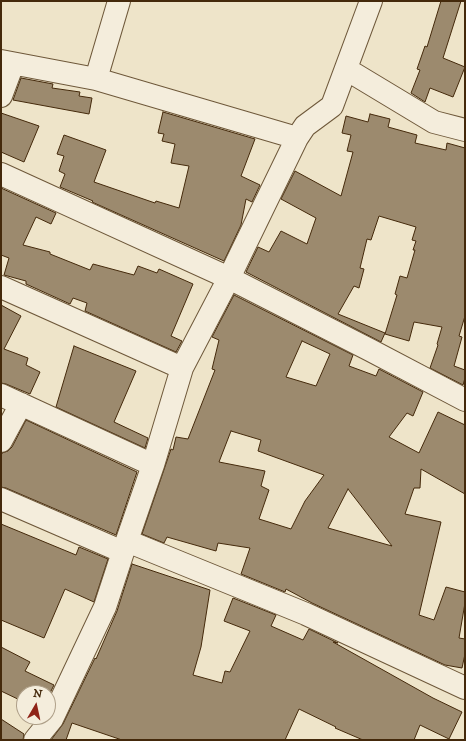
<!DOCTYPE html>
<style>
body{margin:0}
#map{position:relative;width:466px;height:741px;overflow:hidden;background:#eee4c9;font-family:"IM FELL DW Pica",serif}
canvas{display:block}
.frame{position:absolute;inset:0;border:2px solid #44290b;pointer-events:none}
.north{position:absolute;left:16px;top:685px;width:40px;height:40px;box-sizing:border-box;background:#f4eddc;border:1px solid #ae9f88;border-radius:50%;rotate:9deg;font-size:11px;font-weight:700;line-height:16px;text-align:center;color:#44290b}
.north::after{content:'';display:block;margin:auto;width:14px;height:18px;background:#8f2418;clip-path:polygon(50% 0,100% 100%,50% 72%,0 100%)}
</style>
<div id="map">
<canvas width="466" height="741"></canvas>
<div class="frame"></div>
<div class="north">N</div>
</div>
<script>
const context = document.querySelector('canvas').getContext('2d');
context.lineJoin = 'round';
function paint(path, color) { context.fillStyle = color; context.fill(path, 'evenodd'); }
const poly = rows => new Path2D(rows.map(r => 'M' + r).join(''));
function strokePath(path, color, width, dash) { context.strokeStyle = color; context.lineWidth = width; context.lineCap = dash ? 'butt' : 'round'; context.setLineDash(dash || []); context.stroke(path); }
const building = poly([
 [441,1,461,1,443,58,465,67,453,97,430,88,425,102,411,93,420,70,417,69,425,46,427,47,441,1],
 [21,78,53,84,52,88,80,92,79,96,92,98,89,114,13,100,21,78],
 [163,112,255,139,241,176,260,185,252,202,246,199,241,225,224,261,92,202,93,201,60,187,65,174,59,171,64,156,57,154,64,135,106,150,94,182,155,203,156,201,179,208,189,166,171,163,175,144,162,141,164,134,158,133,163,112],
 [1,113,39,126,24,162,1,152,1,113],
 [370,114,390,119,388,127,417,135,415,143,446,150,447,143,465,148,465,316,459,336,462,337,454,366,465,370,465,378,463,385,430,368,438,345,437,344,442,327,414,322,409,341,385,334,397,295,395,294,400,276,407,278,415,250,413,250,416,241,412,240,416,227,379,216,371,240,367,239,360,268,364,269,359,288,354,286,338,314,385,333,381,342,246,272,258,247,269,252,281,231,307,244,316,218,281,199,295,171,341,196,353,152,347,151,351,135,342,133,346,116,368,122,370,114],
 [1,188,56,213,51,224,36,217,23,245,50,252,50,254,90,270,93,264,134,275,138,266,157,273,159,269,193,284,171,336,182,341,176,352,85,311,87,303,73,298,70,304,26,284,26,281,4,275,9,258,1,255,1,188],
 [234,295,353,355,349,366,376,376,379,369,423,392,413,416,407,413,389,437,419,453,438,412,465,425,465,494,421,469,420,488,414,488,405,514,441,522,419,615,434,620,446,587,465,592,465,603,459,638,465,639,465,654,462,668,445,665,312,603,286,589,285,592,241,574,250,548,218,543,216,551,167,537,164,543,142,534,171,449,173,450,176,437,188,439,215,370,212,369,219,340,212,337,234,295],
 [302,341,330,354,316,386,286,377,302,341],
 [231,431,261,440,258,451,324,475,305,501,291,529,259,519,269,490,261,486,265,471,219,462,231,431],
 [348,489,392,546,328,528,348,489],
 [1,305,21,316,4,349,28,358,26,365,40,372,30,394,6,384,1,383,1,305],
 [74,346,136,371,114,422,148,438,145,448,56,407,74,346],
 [26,420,137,472,116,535,6,488,1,487,1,456,2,453,8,451,12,447,26,420],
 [1,524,76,555,79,547,108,559,94,602,65,589,44,638,1,620,1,524],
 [132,564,210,590,201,647,193,675,222,683,225,671,230,672,250,631,224,621,233,598,276,615,271,626,303,640,309,629,338,643,333,642,433,698,462,712,449,739,420,725,414,740,363,740,335,728,336,727,299,709,285,740,122,740,72,723,66,740,51,740,63,724,95,658,96,659,117,611,132,564],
 [1,647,30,662,25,671,54,685,50,693,24,693,24,702,1,691,1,647],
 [1,719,24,734,23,740,1,740,1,719]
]);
const minor = poly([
 [1,61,96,79,297,138],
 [346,69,434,122,465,130],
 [96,79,119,1],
 [1,96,13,64],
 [1,174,229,278,370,350,465,400],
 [1,287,182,368],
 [1,395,153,465],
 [1,441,21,404],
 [1,499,123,552],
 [127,541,306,614,465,688],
 [35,740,52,719,105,607,123,552,153,465,182,368,229,278,297,138,305,126,332,106,371,1]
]);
paint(building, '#9c8a6e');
strokePath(building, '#44290b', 1);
strokePath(minor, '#6e583a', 24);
strokePath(minor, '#f4eddc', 22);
</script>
